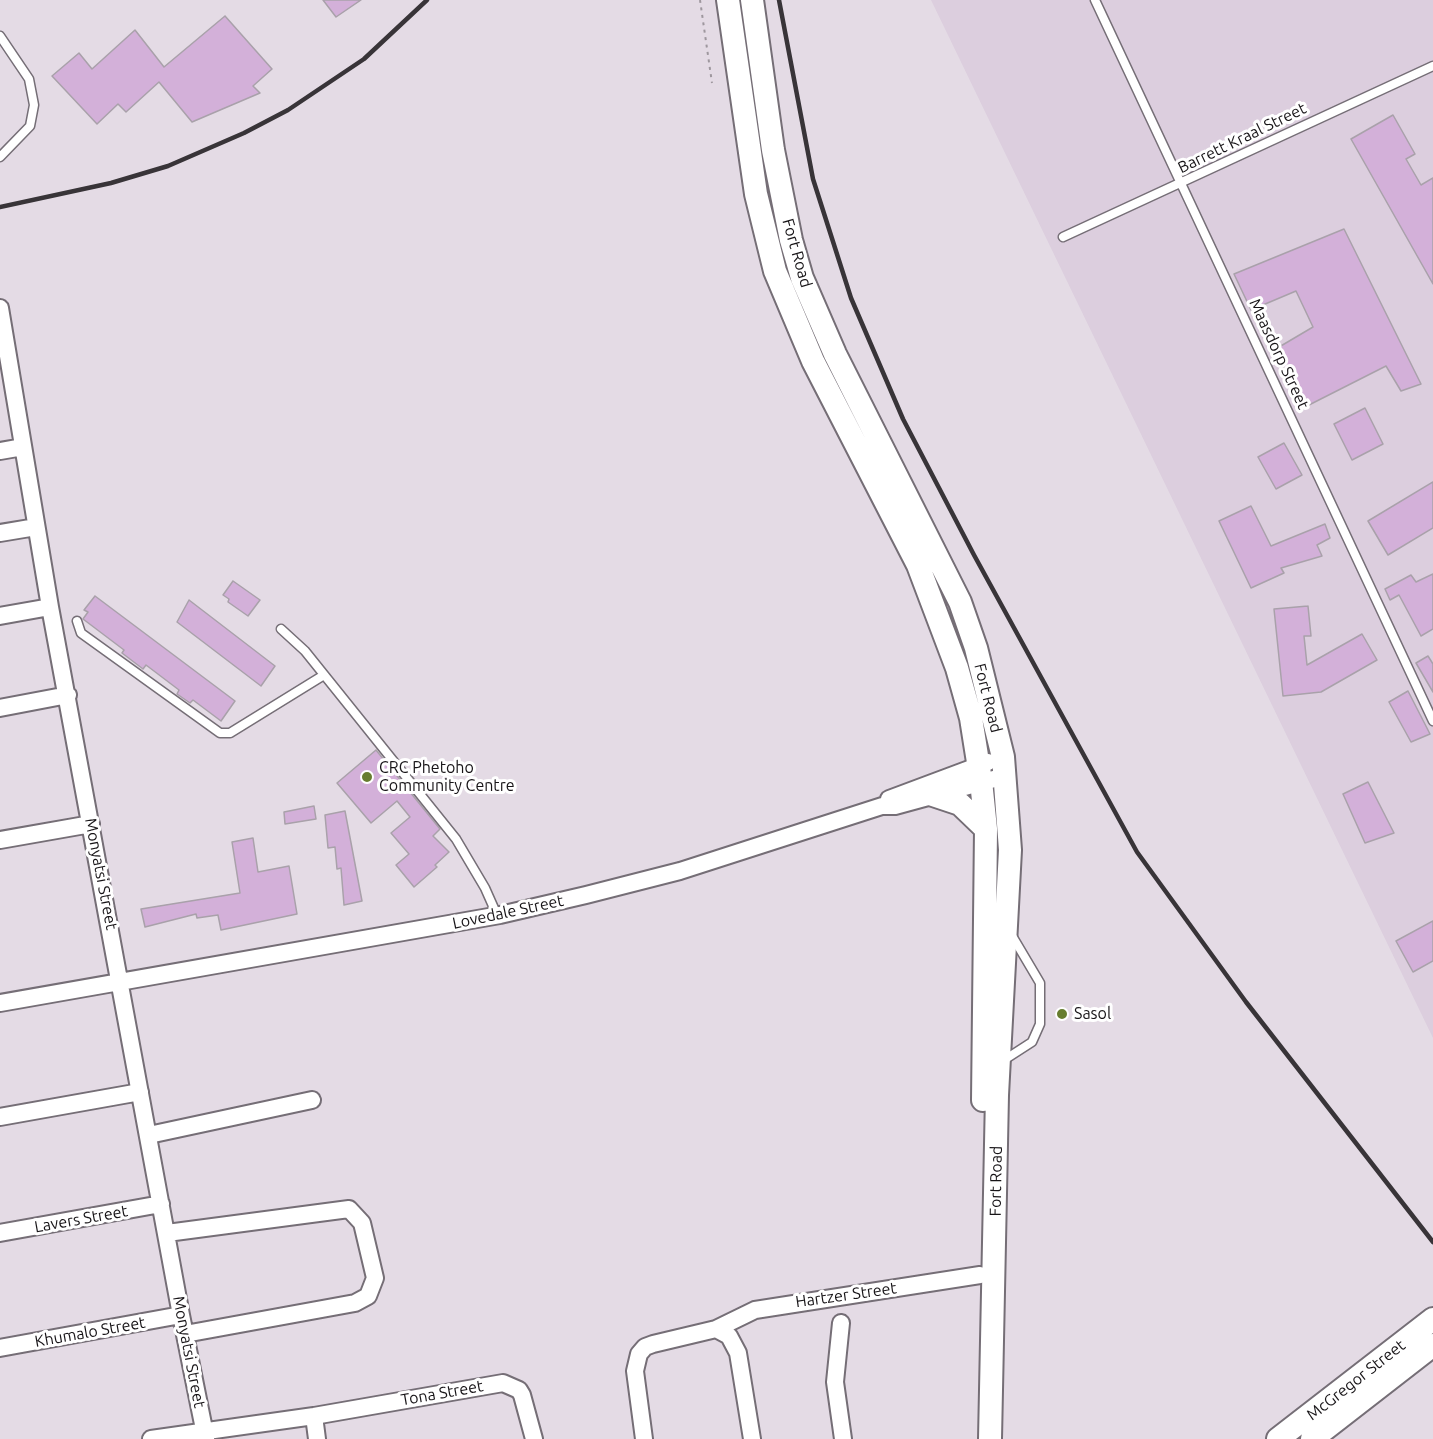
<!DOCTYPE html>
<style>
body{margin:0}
canvas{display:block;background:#e4dbe5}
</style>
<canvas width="1433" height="1439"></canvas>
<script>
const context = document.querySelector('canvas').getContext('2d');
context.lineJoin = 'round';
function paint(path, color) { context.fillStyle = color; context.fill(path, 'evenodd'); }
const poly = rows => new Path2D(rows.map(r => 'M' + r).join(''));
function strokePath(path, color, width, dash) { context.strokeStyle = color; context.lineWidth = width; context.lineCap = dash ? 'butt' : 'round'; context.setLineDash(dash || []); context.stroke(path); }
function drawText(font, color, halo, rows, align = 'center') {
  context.font = font + ' Ubuntu,sans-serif'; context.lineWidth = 6; context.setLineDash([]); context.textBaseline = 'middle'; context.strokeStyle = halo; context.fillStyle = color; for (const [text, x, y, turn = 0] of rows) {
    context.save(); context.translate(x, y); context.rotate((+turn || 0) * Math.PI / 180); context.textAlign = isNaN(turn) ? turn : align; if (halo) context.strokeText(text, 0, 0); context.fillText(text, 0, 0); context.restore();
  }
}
const built = poly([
 [931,0,1433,0,1433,1038]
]);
const building = poly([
 [323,0,361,0,336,17,323,0],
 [225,16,272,69,253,86,260,93,192,122,159,82,126,112,118,104,97,124,52,76,79,53,92,69,135,30,164,67,225,16],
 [1393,115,1415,154,1406,159,1421,185,1433,178,1433,284,1351,139,1393,115],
 [1344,229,1421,384,1401,391,1386,366,1305,407,1274,350,1313,327,1296,291,1251,310,1234,274,1344,229],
 [1365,408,1383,444,1352,460,1334,424,1365,408],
 [1284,443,1302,475,1276,489,1258,457,1284,443],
 [1433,482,1433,528,1388,555,1368,521,1433,482],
 [1251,506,1271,546,1325,524,1330,538,1317,545,1322,556,1281,568,1284,573,1251,588,1219,521,1251,506],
 [1433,574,1433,629,1421,636,1399,595,1390,600,1385,589,1411,575,1416,582,1433,574],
 [233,581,260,600,248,616,228,602,229,599,223,595,233,581],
 [95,596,235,701,221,721,193,700,190,703,177,694,179,690,146,665,143,669,122,653,124,650,83,619,88,612,84,610,95,596],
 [189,600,275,666,261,686,177,622,189,600],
 [1308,606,1311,636,1304,636,1307,665,1362,634,1377,660,1321,692,1283,696,1274,609,1308,606],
 [1428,656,1433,664,1433,692,1416,663,1428,656],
 [1408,691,1430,734,1411,742,1389,702,1408,691],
 [376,750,440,829,433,836,449,852,435,865,437,867,414,887,396,865,409,854,391,833,410,817,397,801,371,823,337,783,376,750],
 [1368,782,1394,833,1365,843,1343,794,1368,782],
 [314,806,316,819,285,824,284,812,314,806],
 [345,811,362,901,344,905,341,868,337,869,335,847,328,848,325,815,345,811],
 [253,838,258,872,289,866,297,914,221,930,218,915,197,918,196,914,145,927,141,909,240,893,232,842,253,838],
 [1433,921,1433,961,1413,972,1396,941,1433,921]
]);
const path = poly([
 [700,0,712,83]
]);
const lane = poly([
 [1095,0,1433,721],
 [0,36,29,79,34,105,30,126,0,157],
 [1063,237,1433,66],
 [77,621,81,633,220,733,230,733,324,675],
 [281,629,305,651,456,839,485,888,497,915],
 [1001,1062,1032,1042,1040,1024,1040,983,1011,934]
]);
const street = poly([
 [0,308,50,607,181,1315,206,1439],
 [0,451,23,447],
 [0,533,36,527],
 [0,616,50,607],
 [0,708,68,695],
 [889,799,988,762],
 [0,840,91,824],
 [0,1003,500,915,586,895,680,871,882,806,895,806,1005,776],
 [0,1117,140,1092],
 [149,1135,312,1100],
 [0,1233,161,1204],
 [167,1233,349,1209,362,1223,375,1278,368,1296,355,1303,185,1334],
 [841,1323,835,1382,843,1439],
 [716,1329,755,1310,980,1275],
 [0,1348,181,1315],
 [314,1416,317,1439],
 [151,1439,314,1416,503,1383,519,1390,522,1395,534,1439],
 [644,1439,635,1371,639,1354,645,1347,653,1344,716,1329,729,1336,738,1353,752,1439]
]);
const secondary = poly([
 [728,0,756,194,775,271,813,361,918,565,957,668,971,718,981,781,986,829,983,1100],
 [752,0,773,150,791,240,802,278,835,354,960,602,976,648,1003,757,1010,850,997,1095,990,1439],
 [933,795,960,804,986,829],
 [1278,1439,1433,1319],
 [1312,1439,1433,1345]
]);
const rail = poly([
 [779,0,813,179,851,298,903,419,974,555,1137,852,1246,1002,1433,1242],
 [0,207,111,183,168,166,244,133,288,110,364,59,427,0]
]);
const markers = [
 [367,777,6,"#677d2f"],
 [1062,1014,6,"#677d2f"]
];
const streetNames = [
 ["Barrett Kraal Street",1242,138,-26],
 ["Fort Road",797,253,74],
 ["Maasdorp Street",1279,354,65],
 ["Fort Road",988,698,76],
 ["Monyatsi Street",101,874,79],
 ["Lovedale Street",508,912,-12],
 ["Fort Road",996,1181,-89],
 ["Lavers Street",81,1219,-10],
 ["Hartzer Street",846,1295,-8],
 ["Khumalo Street",90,1332,-10],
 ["Monyatsi Street",189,1352,79],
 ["McGregor Street",1356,1380,-38],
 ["Tona Street",442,1393,-10]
];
const poiNames = [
 ["CRC Phetoho",379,768],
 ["Community Centre",379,786],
 ["Sasol",1074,1014]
];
paint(built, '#dccede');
paint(building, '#d3b0d9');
strokePath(building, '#a9a1aa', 1.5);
strokePath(lane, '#756e76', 11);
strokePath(street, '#756e76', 20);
strokePath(secondary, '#756e76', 26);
strokePath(path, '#9e979e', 2, [3, 4.5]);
strokePath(lane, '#fff', 8);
strokePath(street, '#fff', 16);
strokePath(secondary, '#fff', 22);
strokePath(rail, '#383438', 4.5);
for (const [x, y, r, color] of markers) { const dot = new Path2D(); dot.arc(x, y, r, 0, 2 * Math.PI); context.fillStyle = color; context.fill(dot); strokePath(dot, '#fff', 2); }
drawText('16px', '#171417', '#fff', streetNames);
drawText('16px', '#171417', '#fff', poiNames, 'left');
</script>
